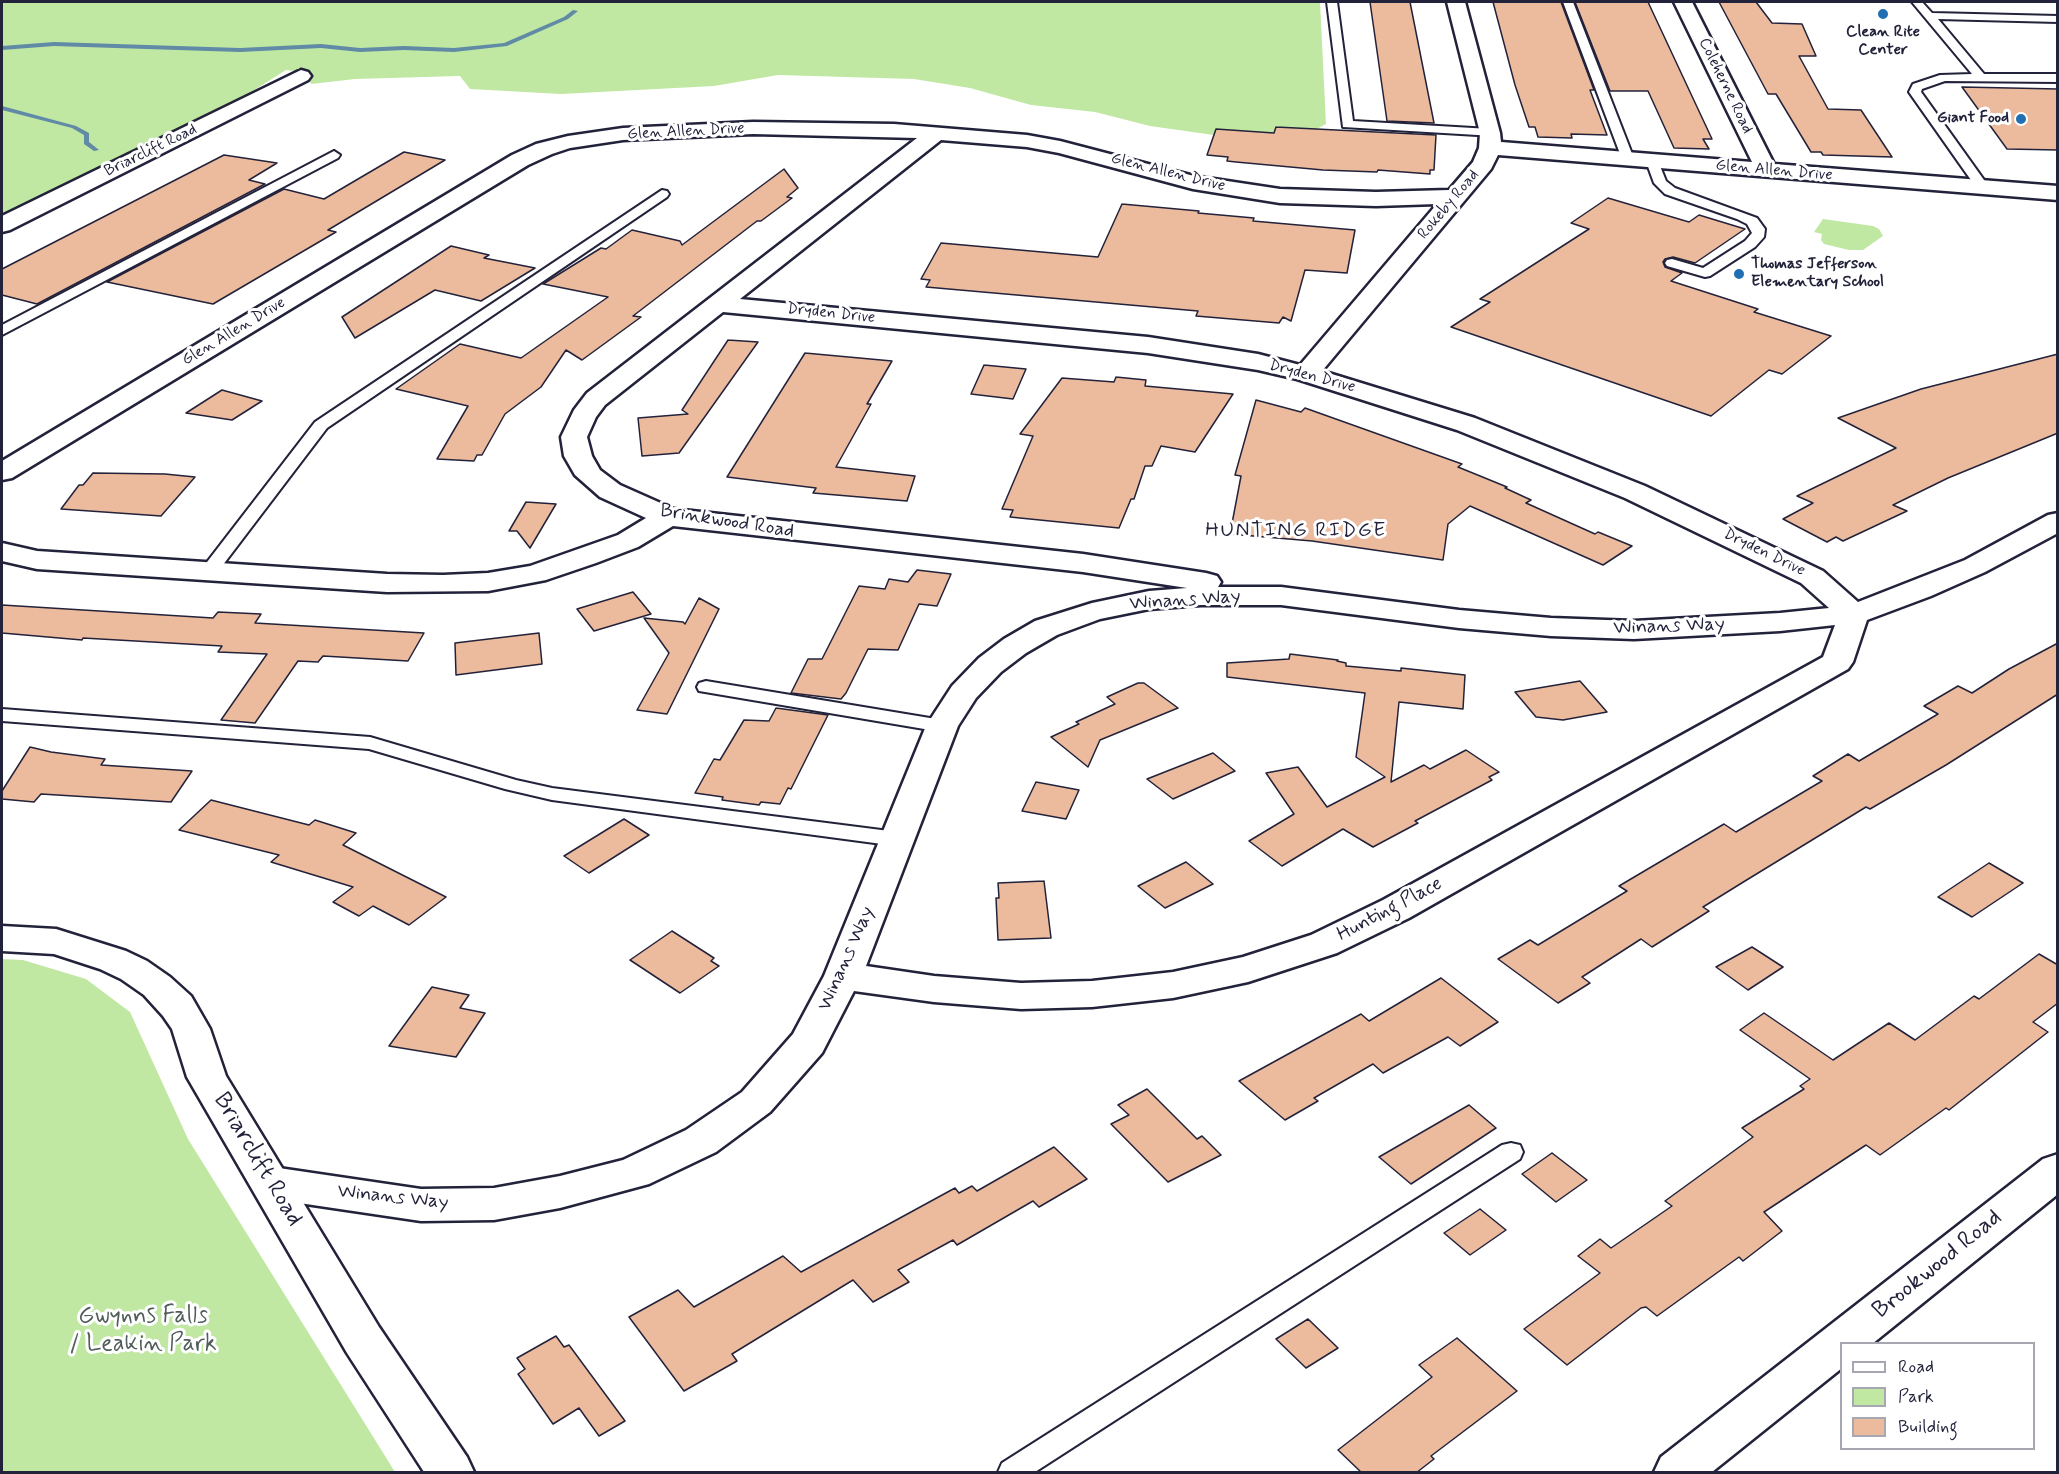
<!DOCTYPE html>
<style>
body{margin:0}
#map{position:relative;width:2059px;height:1474px;overflow:hidden;background:#fff;font-family:Mynerve,sans-serif}
canvas{display:block}
.frame{position:absolute;inset:0;border:3px solid #22223b;pointer-events:none}
.legend{position:absolute;left:1840px;top:1342px;width:195px;height:108px;box-sizing:border-box;background:#fff;border:2px solid #a7a7b1;margin:0;padding:8px 10px;list-style:none;font-size:18px;color:#22223b}
.legend li{display:flex;align-items:center;gap:12px;height:30px}
.legend b{width:30px;border:2px solid #a7a7b1}
</style>
<div id="map">
<canvas width="2059" height="1474"></canvas>
<div class="frame"></div>
<ul class="legend">
<li><b style="height:8px;background:#fff"></b>Road</li>
<li><b style="height:16px;background:#c0e8a3"></b>Park</li>
<li><b style="height:16px;background:#ecba9d"></b>Building</li>
</ul>
</div>
<script>
const context = document.querySelector('canvas').getContext('2d');
context.lineJoin = 'round';
function paint(path, color) { context.fillStyle = color; context.fill(path, 'evenodd'); }
const poly = rows => new Path2D(rows.map(r => 'M' + r).join(''));
function strokePath(path, color, width, dash) { context.strokeStyle = color; context.lineWidth = width; context.lineCap = dash ? 'butt' : 'round'; context.setLineDash(dash || []); context.stroke(path); }
function drawText(font, color, halo, rows, align = 'center') {
  context.font = font + ' Mynerve,sans-serif'; context.lineWidth = 6; context.setLineDash([]); context.textBaseline = 'middle'; context.strokeStyle = halo; context.fillStyle = color; for (const [text, x, y, turn = 0] of rows) {
    context.save(); context.translate(x, y); context.rotate((+turn || 0) * Math.PI / 180); context.textAlign = isNaN(turn) ? turn : align; if (halo) context.strokeText(text, 0, 0); context.fillText(text, 0, 0); context.restore();
  }
}
const green = poly([
 [2,2,1320,2,1326,124,1302,137,1242,139,1150,126,1095,112,1031,105,970,88,914,79,778,75,714,86,561,94,470,89,460,76,355,79,311,84,307,73,286,70,240,99,2,216],
 [1823,219,1873,226,1879,229,1883,236,1863,250,1849,250,1824,244,1821,240,1822,234,1814,232],
 [2,959,23,960,86,979,130,1012,188,1139,395,1472,2,1472]
]);
const stream = poly([
 [573,10,578,11,568,19,507,46,454,52,404,50,360,52,321,48,240,52,54,46,2,50,2,46,54,42,240,48,321,44,360,48,404,46,454,48,504,43,564,17,573,10],
 [2,106,76,126,89,133,89,142,99,150,94,151,84,144,84,135,72,128,2,110,2,106]
]);
const building = poly([
 [1370,2,1410,2,1434,123,1387,121,1370,2],
 [1493,2,1561,2,1594,90,1590,90,1607,135,1571,134,1572,138,1538,137,1535,127,1529,127,1515,85,1493,2],
 [1575,2,1648,2,1712,139,1703,139,1709,149,1674,148,1648,91,1610,91,1575,2],
 [1719,2,1756,2,1772,23,1802,24,1816,56,1799,56,1828,109,1861,110,1892,157,1823,155,1821,152,1811,152,1776,94,1768,94,1719,2],
 [1962,87,2058,89,2058,150,2007,149,1962,87],
 [1276,127,1436,135,1434,170,1430,170,1430,174,1378,170,1377,172,1323,170,1236,162,1227,161,1228,157,1207,155,1216,129,1274,133,1276,127],
 [404,152,445,160,328,230,336,232,213,304,107,282,284,189,324,199,404,152],
 [224,155,277,163,249,180,265,184,37,304,2,295,2,269,224,155],
 [784,169,798,188,787,197,792,198,761,221,757,221,633,316,641,317,582,360,566,350,541,387,505,414,482,455,477,455,474,461,437,459,468,406,396,389,460,344,521,358,608,297,543,284,601,248,606,249,632,230,680,241,682,245,784,169],
 [1608,198,1689,222,1699,215,1745,229,1695,263,1673,257,1665,259,1663,262,1665,267,1682,273,1671,281,1758,309,1754,312,1831,336,1782,374,1769,370,1711,416,1451,327,1490,302,1480,299,1589,229,1571,223,1608,198],
 [1122,204,1199,211,1198,213,1254,218,1253,221,1355,230,1347,273,1305,270,1291,321,1283,317,1279,323,1196,316,1198,311,926,287,930,280,921,279,941,243,1098,257,1122,204],
 [451,246,489,255,484,258,535,268,481,301,435,290,355,338,342,317,451,246],
 [728,340,758,342,679,453,642,456,638,418,688,414,682,410,728,340],
 [805,353,892,361,867,404,871,404,836,467,915,476,907,501,813,493,816,488,727,477,805,353],
 [2058,354,2058,433,1948,478,1893,505,1907,511,1843,541,1836,537,1827,542,1783,519,1813,503,1797,496,1896,448,1838,418,1921,389,2058,354],
 [984,365,1026,369,1013,399,971,394,984,365],
 [1116,377,1146,380,1145,386,1233,394,1195,452,1161,446,1152,466,1145,466,1134,499,1131,499,1119,528,1010,517,1013,510,1002,509,1033,436,1020,434,1062,378,1114,382,1116,377],
 [222,390,262,401,232,420,186,413,222,390],
 [1256,400,1301,412,1305,408,1462,464,1458,467,1507,487,1505,488,1531,500,1526,503,1595,534,1598,532,1632,546,1603,565,1470,506,1448,524,1443,560,1312,541,1230,534,1241,476,1235,475,1256,400],
 [93,473,165,474,195,477,161,516,61,509,79,485,83,485,93,473],
 [526,502,556,504,530,548,517,531,509,531,526,502],
 [917,570,951,574,937,606,919,604,898,650,868,649,846,693,841,699,791,693,808,659,822,659,859,586,885,589,889,579,908,582,917,570],
 [633,592,651,614,594,631,577,609,633,592],
 [699,598,719,609,667,714,637,710,669,653,644,618,683,622,685,624,699,598],
 [2,605,213,618,218,612,261,614,255,623,424,633,408,661,323,656,318,662,298,661,255,723,221,720,267,654,218,652,222,646,83,638,82,640,2,633,2,605],
 [539,633,542,664,456,675,455,643,539,633],
 [2058,643,2058,694,1946,765,1870,809,1866,807,1745,881,1703,907,1709,911,1652,947,1641,939,1582,977,1590,983,1558,1003,1498,959,1530,940,1538,945,1627,891,1619,886,1724,824,1736,832,1822,781,1813,776,1848,754,1859,761,1938,714,1924,706,1958,686,1972,693,2009,669,2058,643],
 [1290,654,1338,660,1337,661,1346,663,1346,666,1401,671,1401,668,1465,675,1463,709,1399,702,1391,782,1424,765,1430,769,1466,750,1499,772,1489,777,1492,780,1415,821,1418,823,1373,847,1343,829,1282,866,1249,841,1294,814,1266,773,1298,767,1327,807,1385,777,1356,757,1365,693,1227,677,1227,663,1289,659,1290,654],
 [1580,681,1607,712,1563,720,1536,717,1515,692,1580,681],
 [1138,683,1144,683,1178,708,1100,740,1088,767,1051,737,1079,724,1076,722,1115,704,1107,697,1138,683],
 [776,708,828,715,791,789,788,788,780,804,761,802,759,805,722,800,723,797,695,793,714,759,720,760,744,720,769,721,776,708],
 [30,747,51,752,105,759,101,765,192,771,171,802,41,794,34,802,2,799,2,791,30,747],
 [1213,753,1235,771,1173,799,1147,779,1213,753],
 [1036,782,1079,790,1066,819,1022,811,1036,782],
 [211,800,309,825,315,820,356,833,343,845,446,897,409,925,373,906,359,916,333,902,353,887,271,862,279,855,179,830,211,800],
 [624,819,649,835,589,873,564,856,624,819],
 [1186,862,1213,884,1165,908,1138,886,1186,862],
 [1989,863,2023,883,1972,917,1938,897,1989,863],
 [1044,881,1051,938,998,940,996,898,999,898,998,883,1044,881],
 [672,931,714,958,711,961,719,966,680,993,630,960,672,931],
 [1752,947,1783,967,1748,990,1716,967,1752,947],
 [2039,954,2058,965,2058,1003,2033,1022,2048,1032,1949,1110,1946,1108,1880,1155,1866,1145,1764,1212,1782,1231,1743,1261,1739,1257,1657,1316,1646,1307,1641,1308,1567,1365,1524,1329,1600,1273,1578,1256,1600,1239,1611,1248,1672,1206,1665,1201,1753,1137,1742,1128,1804,1089,1800,1086,1810,1079,1740,1030,1764,1013,1833,1060,1889,1023,1915,1040,1974,996,1979,999,2039,954],
 [1441,978,1498,1022,1460,1046,1448,1037,1383,1073,1373,1064,1314,1098,1318,1101,1285,1120,1239,1081,1361,1014,1369,1021,1441,978],
 [432,987,469,995,460,1008,485,1013,456,1057,389,1046,432,987],
 [1147,1089,1197,1139,1202,1136,1221,1155,1168,1182,1111,1124,1129,1115,1118,1105,1147,1089],
 [1469,1105,1496,1128,1411,1184,1379,1157,1469,1105],
 [1054,1147,1087,1179,1039,1207,1033,1201,957,1245,953,1240,898,1270,909,1282,873,1302,853,1280,732,1354,737,1361,684,1391,629,1317,678,1290,694,1307,783,1256,801,1272,955,1188,959,1193,972,1186,977,1191,1054,1147],
 [1552,1153,1587,1180,1556,1202,1522,1174,1552,1153],
 [1480,1209,1506,1230,1470,1255,1444,1233,1480,1209],
 [1308,1319,1338,1348,1306,1368,1276,1339,1308,1319],
 [556,1336,564,1347,569,1345,625,1421,599,1436,579,1408,553,1424,518,1374,525,1369,517,1358,556,1336],
 [1457,1338,1517,1391,1431,1456,1434,1459,1416,1473,1362,1473,1338,1450,1432,1377,1419,1365,1457,1338]
]);
const lane = poly([
 [1327,2,1337,2,1353,121,1490,129,1494,130,1496,133,1494,136,1343,127,1327,2],
 [1563,2,1573,2,1634,159,1632,162,1624,162,1622,159,1563,2],
 [1912,2,1922,2,1932,13,2058,16,2058,22,1938,19,1984,74,2058,74,2058,82,1945,81,1922,89,1921,92,1989,187,1988,190,1978,190,1909,92,1913,84,1940,75,1972,74,1912,2],
 [334,151,340,155,338,158,2,335,2,325,334,151],
 [1652,157,1658,161,1666,181,1675,188,1757,218,1765,229,1764,237,1755,247,1710,276,1705,277,1667,266,1665,263,1667,260,1672,259,1703,268,1745,241,1752,233,1747,224,1737,219,1665,194,1654,183,1646,161,1652,157],
 [662,190,667,191,669,194,667,197,327,428,216,574,204,574,201,570,204,566,315,422,662,190],
 [706,681,942,720,949,722,952,726,949,730,942,732,699,691,697,687,699,683,706,681],
 [2,709,370,737,516,780,552,788,897,832,904,834,907,839,904,844,897,846,552,800,505,789,369,749,2,721,2,709],
 [1511,1143,1520,1145,1523,1152,1520,1159,1035,1472,998,1472,1002,1463,1502,1145,1511,1143]
]);
const street = poly([
 [1447,2,1465,2,1500,133,1501,142,1752,162,1674,2,1692,2,1774,164,2058,186,2058,200,1498,155,1491,169,1322,371,1475,418,1645,486,1823,571,1858,602,1965,560,2048,515,2058,513,2058,533,1985,572,1931,596,1867,620,1853,662,1848,669,1409,918,1337,953,1248,982,1173,998,1092,1007,1021,1009,934,1002,854,991,822,1053,770,1112,716,1152,649,1184,560,1208,494,1220,421,1221,272,1199,257,1194,251,1183,257,1172,272,1167,421,1189,494,1188,560,1176,623,1160,686,1130,742,1092,793,1034,824,976,926,726,952,686,979,658,1004,639,1035,621,1092,603,1149,591,1187,588,1083,572,673,526,638,547,596,563,546,580,488,591,387,592,37,569,2,561,2,543,37,551,387,574,443,575,488,573,530,566,618,535,646,518,600,497,575,475,564,456,561,437,574,410,587,393,917,138,753,134,623,140,570,148,552,154,528,165,12,478,2,480,2,461,512,155,536,144,568,136,623,128,753,122,894,124,1027,135,1060,141,1194,176,1280,189,1376,192,1449,190,1473,162,1479,148,1480,133,1447,2],
 [941,140,1027,147,1059,153,1193,189,1280,203,1376,206,1437,204,1300,365,1258,354,1148,337,740,299,941,140],
 [723,312,1148,353,1258,370,1297,379,1457,430,1625,498,1801,583,1829,608,1780,613,1634,621,1551,618,1459,610,1281,587,1218,587,1221,582,1217,576,1206,573,1083,554,674,509,620,485,600,470,592,456,587,437,596,417,605,405,723,312],
 [1201,605,1281,605,1459,628,1551,636,1634,639,1780,631,1835,625,1823,657,1383,900,1311,935,1243,957,1173,972,1092,981,1021,983,934,976,866,966,958,726,976,698,1001,672,1026,653,1057,635,1100,619,1149,609,1201,605],
 [301,70,308,72,311,76,308,80,10,230,2,232,2,216,301,70],
 [2058,1154,2058,1194,1872,1344,1842,1344,1842,1368,1712,1472,1654,1472,1661,1457,2043,1159,2058,1154]
]);
const secondary = poly([
 [2,926,56,929,126,951,147,961,170,977,191,996,210,1029,226,1076,379,1327,467,1457,474,1472,424,1472,347,1353,187,1077,172,1029,163,1016,144,995,121,979,100,969,54,954,2,951,2,926]
]);
const markers = [
 [1883,14,6,"#1f6fb2"],
 [2021,119,6,"#1f6fb2"],
 [1739,274,6,"#1f6fb2"]
];
const farPoinames = [
 ["Clean Rite",1883,33],
 ["Center",1883,51],
 ["Giant Food",2009,119,"right"],
 ["Thomas Jefferson",1751,265,"left"],
 ["Elementary School",1751,283,"left"]
];
const farStreetnames = [
 ["Coleherne Road",1725,86,64],
 ["Glen Allen Drive",686,132,-3],
 ["Briarclift Road",151,151,-26],
 ["Glen Allen Drive",1774,171,5],
 ["Glen Allen Drive",1168,173,14],
 ["Rokeby Road",1449,205,-50],
 ["Dryden Drive",831,314,6],
 ["Glen Allen Drive",234,332,-31],
 ["Dryden Drive",1312,377,15],
 ["Dryden Drive",1764,553,26]
];
const streetNames = [
 ["Brinkwood Road",727,522,9],
 ["Winans Way",1185,601,-4],
 ["Winans Way",1669,627,-2],
 ["Hunting Place",1390,910,-28],
 ["Winans Way",847,959,-66],
 ["Winans Way",393,1198,6]
];
const neighbourhoodNames = [
 ["HUNTING RIDGE",1296,532]
];
const nearStreetnames = [
 ["Briarclift Road",257,1160,59],
 ["Brookwood Road",1938,1265,-39]
];
const nearParknames = [
 ["Gwynns Falls",143,1317],
 ["/ Leakin Park",143,1345]
];
paint(green, '#c0e8a3');
paint(stream, '#608aa5');
paint(building, '#ecba9d');
strokePath(building, '#22223b', 1.5);
strokePath(lane, '#22223b', 4);
strokePath(street, '#22223b', 5);
strokePath(secondary, '#22223b', 5);
paint(lane, '#fff');
paint(street, '#fff');
paint(secondary, '#fff');
for (const [x, y, r, color] of markers) { const dot = new Path2D(); dot.arc(x, y, r, 0, 2 * Math.PI); context.fillStyle = color; context.fill(dot); strokePath(dot, '#fff', 2); }
drawText('bold 16px', '#22223b', '#fff', farPoinames);
drawText('16px', '#22223b', '#fff', farStreetnames);
drawText('20px', '#22223b', '#fff', streetNames);
context.letterSpacing = '1.5px';
drawText('21px', '#22223b', '#fff', neighbourhoodNames);
context.letterSpacing = '0px';
drawText('24px', '#22223b', '#fff', nearStreetnames);
drawText('24px', '#515d5a', '#fff', nearParknames);
</script>
